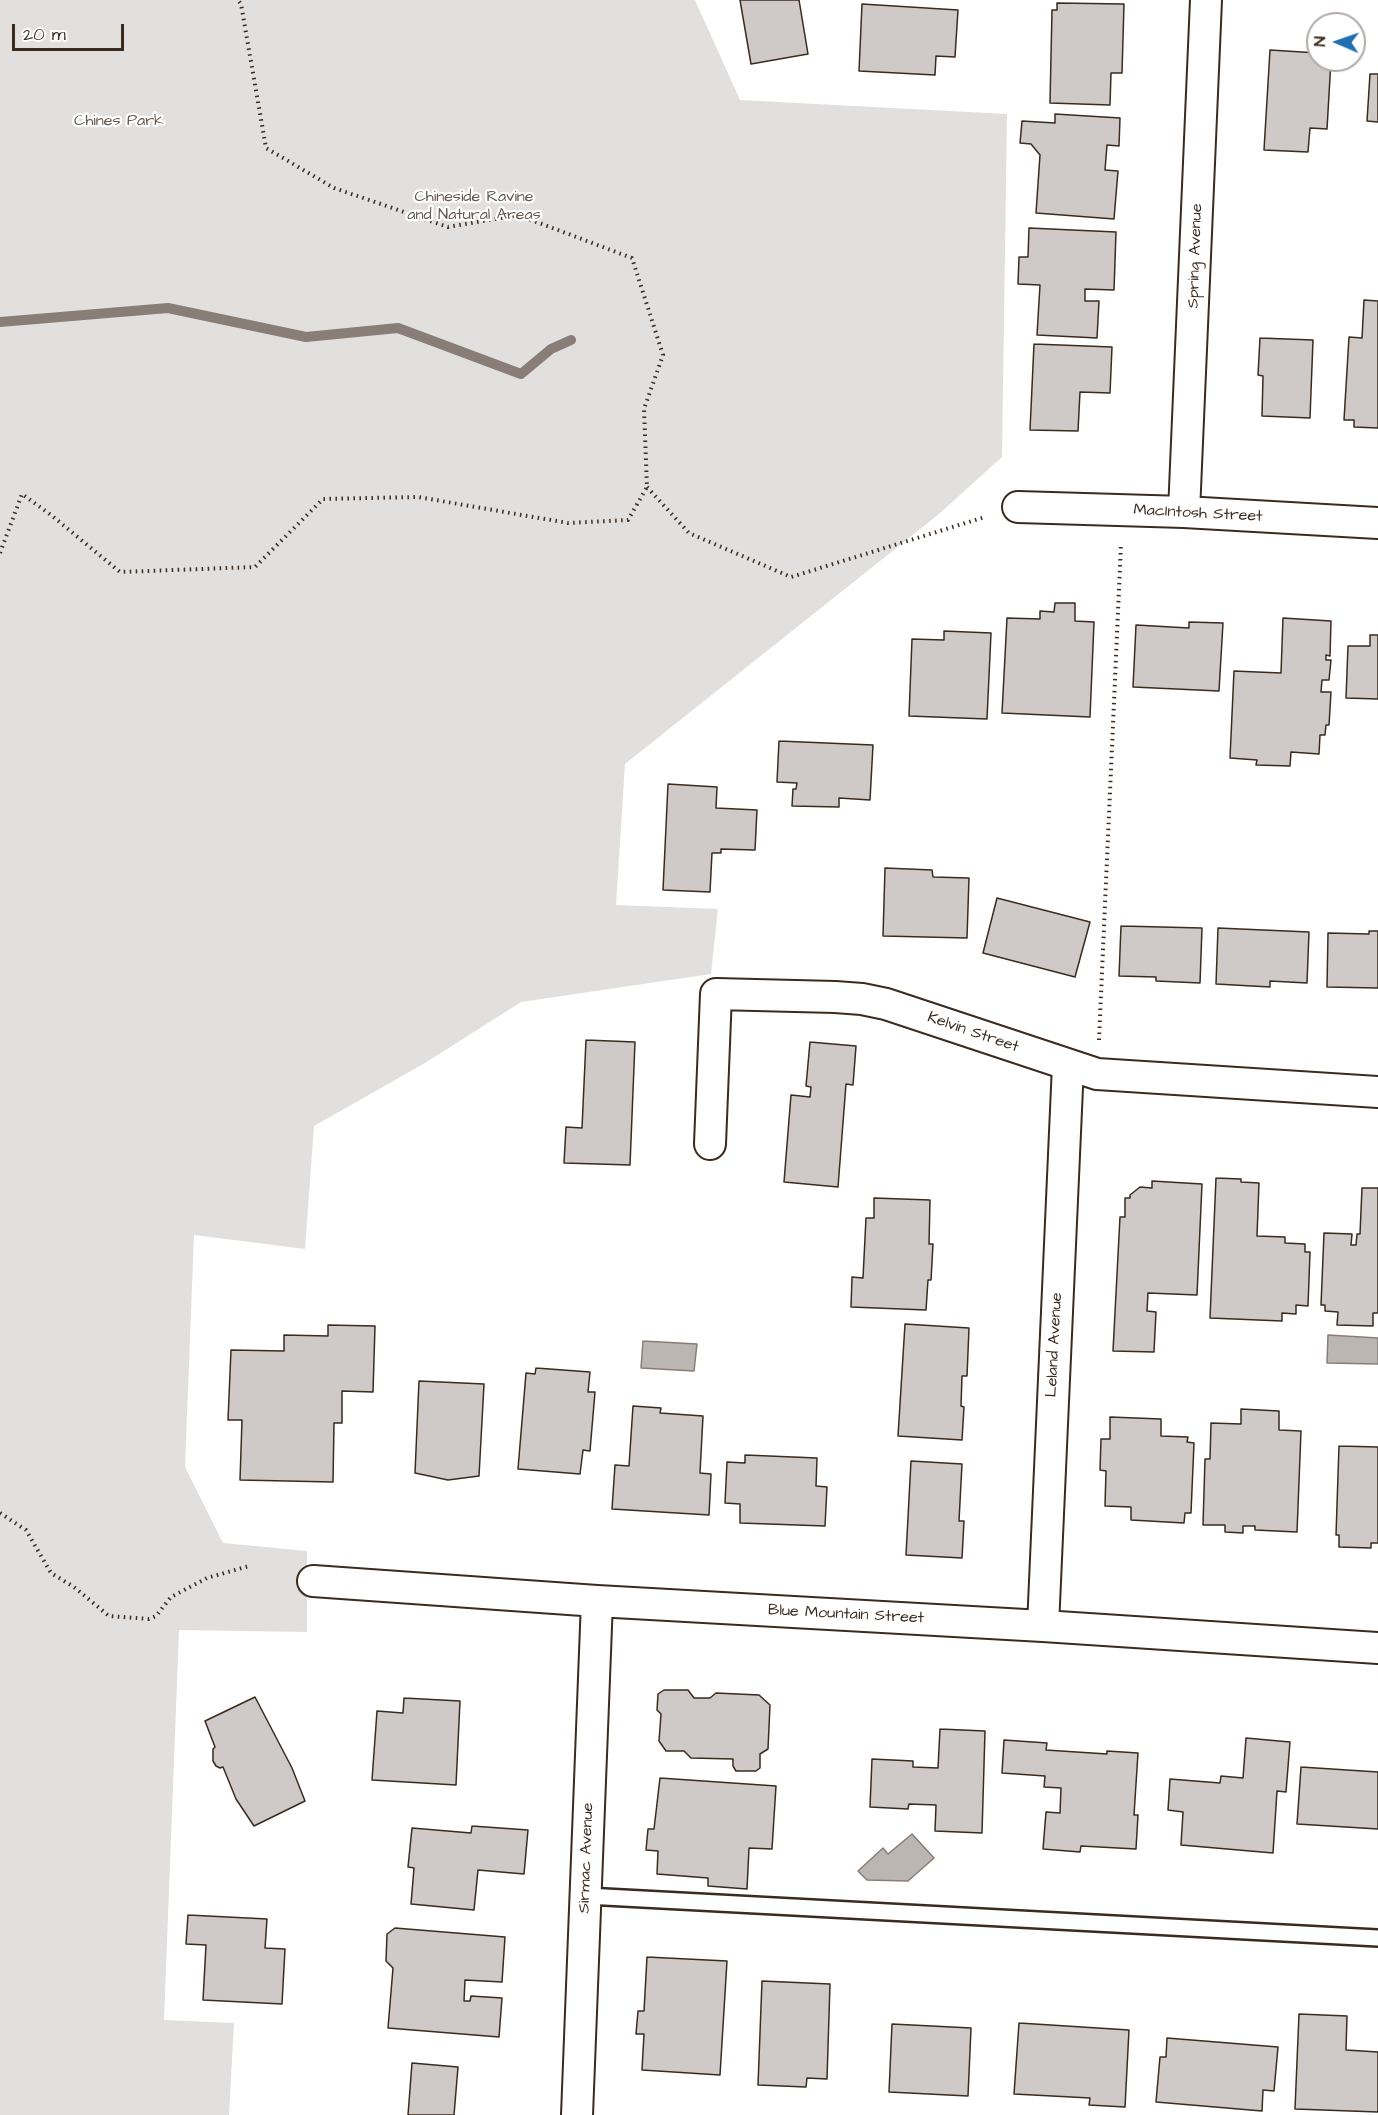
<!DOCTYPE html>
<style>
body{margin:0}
#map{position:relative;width:1378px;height:2115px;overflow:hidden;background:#fff;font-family:"Architects Daughter",sans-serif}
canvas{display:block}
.north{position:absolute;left:1306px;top:12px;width:60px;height:60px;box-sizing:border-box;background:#fff;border:2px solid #b1aaa5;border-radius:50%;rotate:272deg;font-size:16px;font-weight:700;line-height:24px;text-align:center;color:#3b2a1e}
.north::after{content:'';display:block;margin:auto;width:21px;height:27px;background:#1f6fb2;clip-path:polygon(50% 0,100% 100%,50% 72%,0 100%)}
.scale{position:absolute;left:12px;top:24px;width:112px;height:27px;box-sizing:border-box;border:3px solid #3b2a1e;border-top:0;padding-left:8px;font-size:18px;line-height:21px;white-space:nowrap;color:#3b2a1e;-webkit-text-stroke:4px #fff;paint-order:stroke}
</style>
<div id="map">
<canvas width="1378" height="2115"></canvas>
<div class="north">N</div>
<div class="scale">20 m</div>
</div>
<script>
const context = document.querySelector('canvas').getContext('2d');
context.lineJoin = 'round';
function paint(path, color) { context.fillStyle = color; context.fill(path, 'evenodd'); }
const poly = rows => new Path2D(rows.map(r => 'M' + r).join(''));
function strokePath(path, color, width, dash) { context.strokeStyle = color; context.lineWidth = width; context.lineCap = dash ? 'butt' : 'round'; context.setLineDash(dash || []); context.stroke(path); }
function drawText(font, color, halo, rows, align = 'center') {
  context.font = font + ' "Architects Daughter",sans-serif'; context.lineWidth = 4.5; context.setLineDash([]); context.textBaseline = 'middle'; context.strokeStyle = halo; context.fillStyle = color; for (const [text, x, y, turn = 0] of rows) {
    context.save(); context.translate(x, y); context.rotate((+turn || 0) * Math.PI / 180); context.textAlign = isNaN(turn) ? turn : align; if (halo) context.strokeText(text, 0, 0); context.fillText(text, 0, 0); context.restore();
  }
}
const green = poly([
 [0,0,695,0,740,100,1007,114,1002,457,939,514,625,764,616,905,718,909,711,974,521,1002,425,1063,314,1126,305,1249,194,1235,185,1467,223,1543,307,1551,307,1632,179,1630,164,2020,234,2023,229,2115,0,2115]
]);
const water = poly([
 [1328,1335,1378,1338,1378,1364,1327,1363,1328,1335],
 [643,1341,697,1344,694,1371,641,1368,643,1341],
 [912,1834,934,1858,908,1881,867,1880,858,1871,883,1848,888,1854,912,1834]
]);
const stream = poly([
 [0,322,168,308,306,337,398,328,521,374,551,349,571,340]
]);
const building = poly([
 [740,0,799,0,808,54,751,64,740,0],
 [1057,3,1124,4,1122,73,1111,73,1110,105,1050,103,1052,10,1057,10,1057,3],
 [862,4,958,10,955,57,936,56,935,75,859,71,862,4],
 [1270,50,1318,53,1318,60,1331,60,1327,129,1310,128,1308,152,1264,150,1270,50],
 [1370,74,1378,74,1378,122,1367,121,1370,74],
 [1055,114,1120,118,1119,146,1107,145,1105,170,1118,171,1114,219,1036,213,1040,155,1031,144,1020,143,1022,121,1055,123,1055,114],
 [1029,228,1116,232,1114,290,1085,289,1085,301,1099,301,1097,338,1037,335,1040,285,1018,284,1019,257,1028,257,1029,228],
 [1364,300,1378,301,1378,428,1354,427,1354,420,1344,420,1349,337,1362,338,1364,300],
 [1260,338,1313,340,1310,418,1262,416,1263,376,1258,375,1260,338],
 [1034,344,1112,347,1110,393,1080,392,1078,431,1030,430,1034,344],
 [1055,603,1075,603,1075,621,1094,622,1090,717,1002,713,1007,618,1040,619,1040,611,1054,612,1055,603],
 [1283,618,1331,621,1330,656,1326,655,1326,660,1331,660,1329,680,1322,680,1321,692,1331,692,1329,725,1326,725,1325,735,1320,735,1319,754,1291,752,1290,766,1256,765,1257,760,1230,758,1234,671,1281,673,1283,618],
 [1189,622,1223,623,1219,691,1133,687,1136,625,1189,628,1189,622],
 [944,631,991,633,987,719,909,716,912,639,944,640,944,631],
 [1370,635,1378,635,1378,699,1346,698,1348,646,1370,646,1370,635],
 [779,741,873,745,870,800,839,798,839,807,792,806,793,789,796,789,797,783,777,782,779,741],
 [668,784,717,787,716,808,757,810,755,850,721,849,721,853,712,853,710,892,663,890,668,784],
 [885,868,932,870,933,877,969,878,967,938,883,936,885,868],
 [997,898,1090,922,1075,977,983,953,997,898],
 [1121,926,1202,928,1200,983,1156,981,1156,977,1119,976,1121,926],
 [1218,928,1309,932,1307,983,1270,981,1270,987,1216,984,1218,928],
 [1369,931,1378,931,1378,988,1327,987,1328,933,1369,934,1369,931],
 [586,1040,635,1042,630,1165,564,1163,566,1127,582,1128,586,1040],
 [810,1042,856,1046,853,1085,846,1084,838,1187,784,1182,791,1095,810,1097,811,1087,806,1086,810,1042],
 [1216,1178,1241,1179,1241,1182,1259,1183,1257,1236,1285,1237,1285,1243,1305,1244,1305,1252,1310,1252,1308,1306,1296,1305,1296,1314,1282,1313,1282,1321,1210,1318,1216,1178],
 [1152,1181,1202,1184,1197,1295,1148,1293,1147,1311,1156,1312,1154,1352,1113,1351,1120,1217,1125,1217,1125,1198,1130,1198,1130,1195,1140,1187,1152,1188,1152,1181],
 [1362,1188,1378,1188,1378,1313,1373,1313,1373,1326,1337,1325,1338,1312,1325,1311,1325,1305,1321,1305,1324,1233,1352,1234,1351,1245,1356,1245,1357,1234,1360,1234,1362,1188],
 [874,1198,930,1200,929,1244,933,1244,931,1280,928,1280,926,1310,851,1307,852,1277,863,1278,866,1218,874,1218,874,1198],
 [905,1324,969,1328,967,1376,962,1376,961,1406,964,1407,962,1440,898,1436,905,1324],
 [328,1325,375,1326,373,1392,342,1391,342,1423,334,1423,333,1482,240,1480,242,1420,228,1420,231,1350,284,1351,284,1335,328,1336,328,1325],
 [536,1368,590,1372,588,1392,595,1392,590,1451,583,1450,580,1474,518,1469,526,1373,535,1374,536,1368],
 [419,1381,484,1384,479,1476,448,1480,415,1473,419,1381],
 [633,1406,661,1408,660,1413,703,1416,700,1473,711,1474,709,1515,612,1509,615,1465,629,1466,633,1406],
 [1241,1409,1279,1411,1279,1430,1301,1431,1297,1532,1255,1530,1255,1526,1243,1526,1243,1533,1225,1532,1225,1525,1203,1525,1205,1459,1210,1459,1211,1423,1241,1424,1241,1409],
 [1110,1417,1161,1419,1161,1436,1188,1437,1187,1442,1194,1443,1191,1513,1185,1513,1184,1523,1131,1520,1131,1507,1105,1506,1106,1471,1100,1470,1101,1439,1110,1439,1110,1417],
 [1339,1446,1378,1447,1378,1543,1371,1543,1371,1548,1339,1547,1339,1535,1336,1535,1339,1446],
 [745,1455,817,1458,816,1486,827,1487,825,1526,740,1523,740,1504,725,1503,727,1462,745,1463,745,1455],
 [911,1461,962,1464,959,1521,964,1521,962,1558,906,1555,911,1461],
 [664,1690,688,1690,694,1698,710,1698,716,1693,759,1695,770,1705,768,1749,760,1754,760,1768,756,1771,736,1771,733,1766,733,1759,691,1758,684,1751,666,1751,659,1741,661,1714,657,1710,658,1694,664,1690],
 [255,1697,292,1768,305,1801,254,1826,236,1799,223,1767,220,1768,216,1766,213,1761,213,1749,215,1747,205,1721,255,1697],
 [404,1698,460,1701,456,1785,372,1780,377,1711,403,1713,404,1698],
 [940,1729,985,1731,982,1833,935,1831,936,1805,909,1804,908,1809,870,1807,872,1759,913,1761,913,1767,938,1768,940,1729],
 [1246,1738,1290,1742,1286,1792,1277,1791,1273,1853,1181,1845,1183,1812,1168,1810,1170,1779,1220,1783,1221,1776,1243,1778,1246,1738],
 [1004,1740,1047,1743,1046,1750,1107,1754,1107,1751,1138,1753,1134,1815,1138,1815,1136,1849,1081,1846,1080,1852,1043,1849,1046,1812,1060,1813,1061,1788,1044,1787,1045,1776,1002,1773,1004,1740],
 [1301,1767,1378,1772,1378,1829,1297,1824,1301,1767],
 [660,1778,776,1786,772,1849,749,1848,747,1889,708,1886,708,1878,657,1874,658,1851,646,1850,648,1829,654,1829,660,1778],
 [472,1826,528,1830,524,1874,478,1870,474,1910,411,1904,414,1868,408,1867,412,1828,471,1833,472,1826],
 [188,1915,267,1919,265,1948,285,1949,282,2004,203,2000,206,1945,186,1944,188,1915],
 [395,1928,505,1937,502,1982,465,1980,464,2001,470,2001,471,1996,502,1998,499,2037,388,2028,393,1968,386,1961,387,1934,395,1928],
 [647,1957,727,1961,720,2075,642,2070,644,2034,636,2034,638,2011,644,2011,647,1957],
 [762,1981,830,1984,827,2079,807,2078,806,2087,758,2085,762,1981],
 [1299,2014,1347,2016,1346,2050,1378,2052,1378,2112,1295,2109,1299,2014],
 [1019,2023,1129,2030,1125,2107,1089,2105,1090,2098,1014,2094,1019,2023],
 [892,2024,971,2028,968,2096,889,2092,892,2024],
 [1167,2038,1278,2047,1274,2091,1263,2090,1262,2111,1156,2102,1160,2057,1166,2057,1167,2038],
 [412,2063,458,2067,454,2115,408,2115,412,2063]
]);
const path = poly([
 [647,487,689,533,791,577,985,517],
 [0,553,22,494,51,515,120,572,255,567,323,499,418,497,568,523,628,520,647,487,644,409,663,355,632,258,518,215,448,227,334,188,266,148,241,4,238,0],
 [1099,1040,1121,544],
 [0,1513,26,1530,51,1573,74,1587,109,1616,149,1619,156,1616,171,1597,207,1578,249,1566]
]);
const service = poly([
 [586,1896,1378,1938]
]);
const minor = poly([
 [1018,507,1184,512,1378,523],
 [1184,512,1206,0],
 [710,1144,716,994,835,997,862,999,886,1004,1097,1074,1378,1092],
 [313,1581,597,1601,1043,1626,1378,1648],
 [1043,1626,1068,1065],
 [577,2115,597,1601]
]);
const parkNames = [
 ["Chines Park",119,122],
 ["Chineside Ravine",474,198],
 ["and Natural Areas",474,216]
];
const streetNames = [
 ["Spring Avenue",1196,256,-88],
 ["MacIntosh Street",1198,514,3],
 ["Kelvin Street",973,1033,19],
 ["Leland Avenue",1055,1345,-87],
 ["Blue Mountain Street",846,1615,3],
 ["Sirmac Avenue",587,1858,-88]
];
paint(green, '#e2e0de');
paint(water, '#bcb6b3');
strokePath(water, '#887e77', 1.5);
strokePath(stream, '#887e77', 10);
paint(building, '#cfcac7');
strokePath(building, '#3b2a1e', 1.5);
strokePath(service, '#3b2a1e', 20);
strokePath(minor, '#3b2a1e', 34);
strokePath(path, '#3b2a1e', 4, [1.5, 4.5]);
strokePath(service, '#fff', 15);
strokePath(minor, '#fff', 30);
drawText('16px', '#65584e', '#fff', parkNames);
drawText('16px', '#3b2a1e', '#fff', streetNames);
</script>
